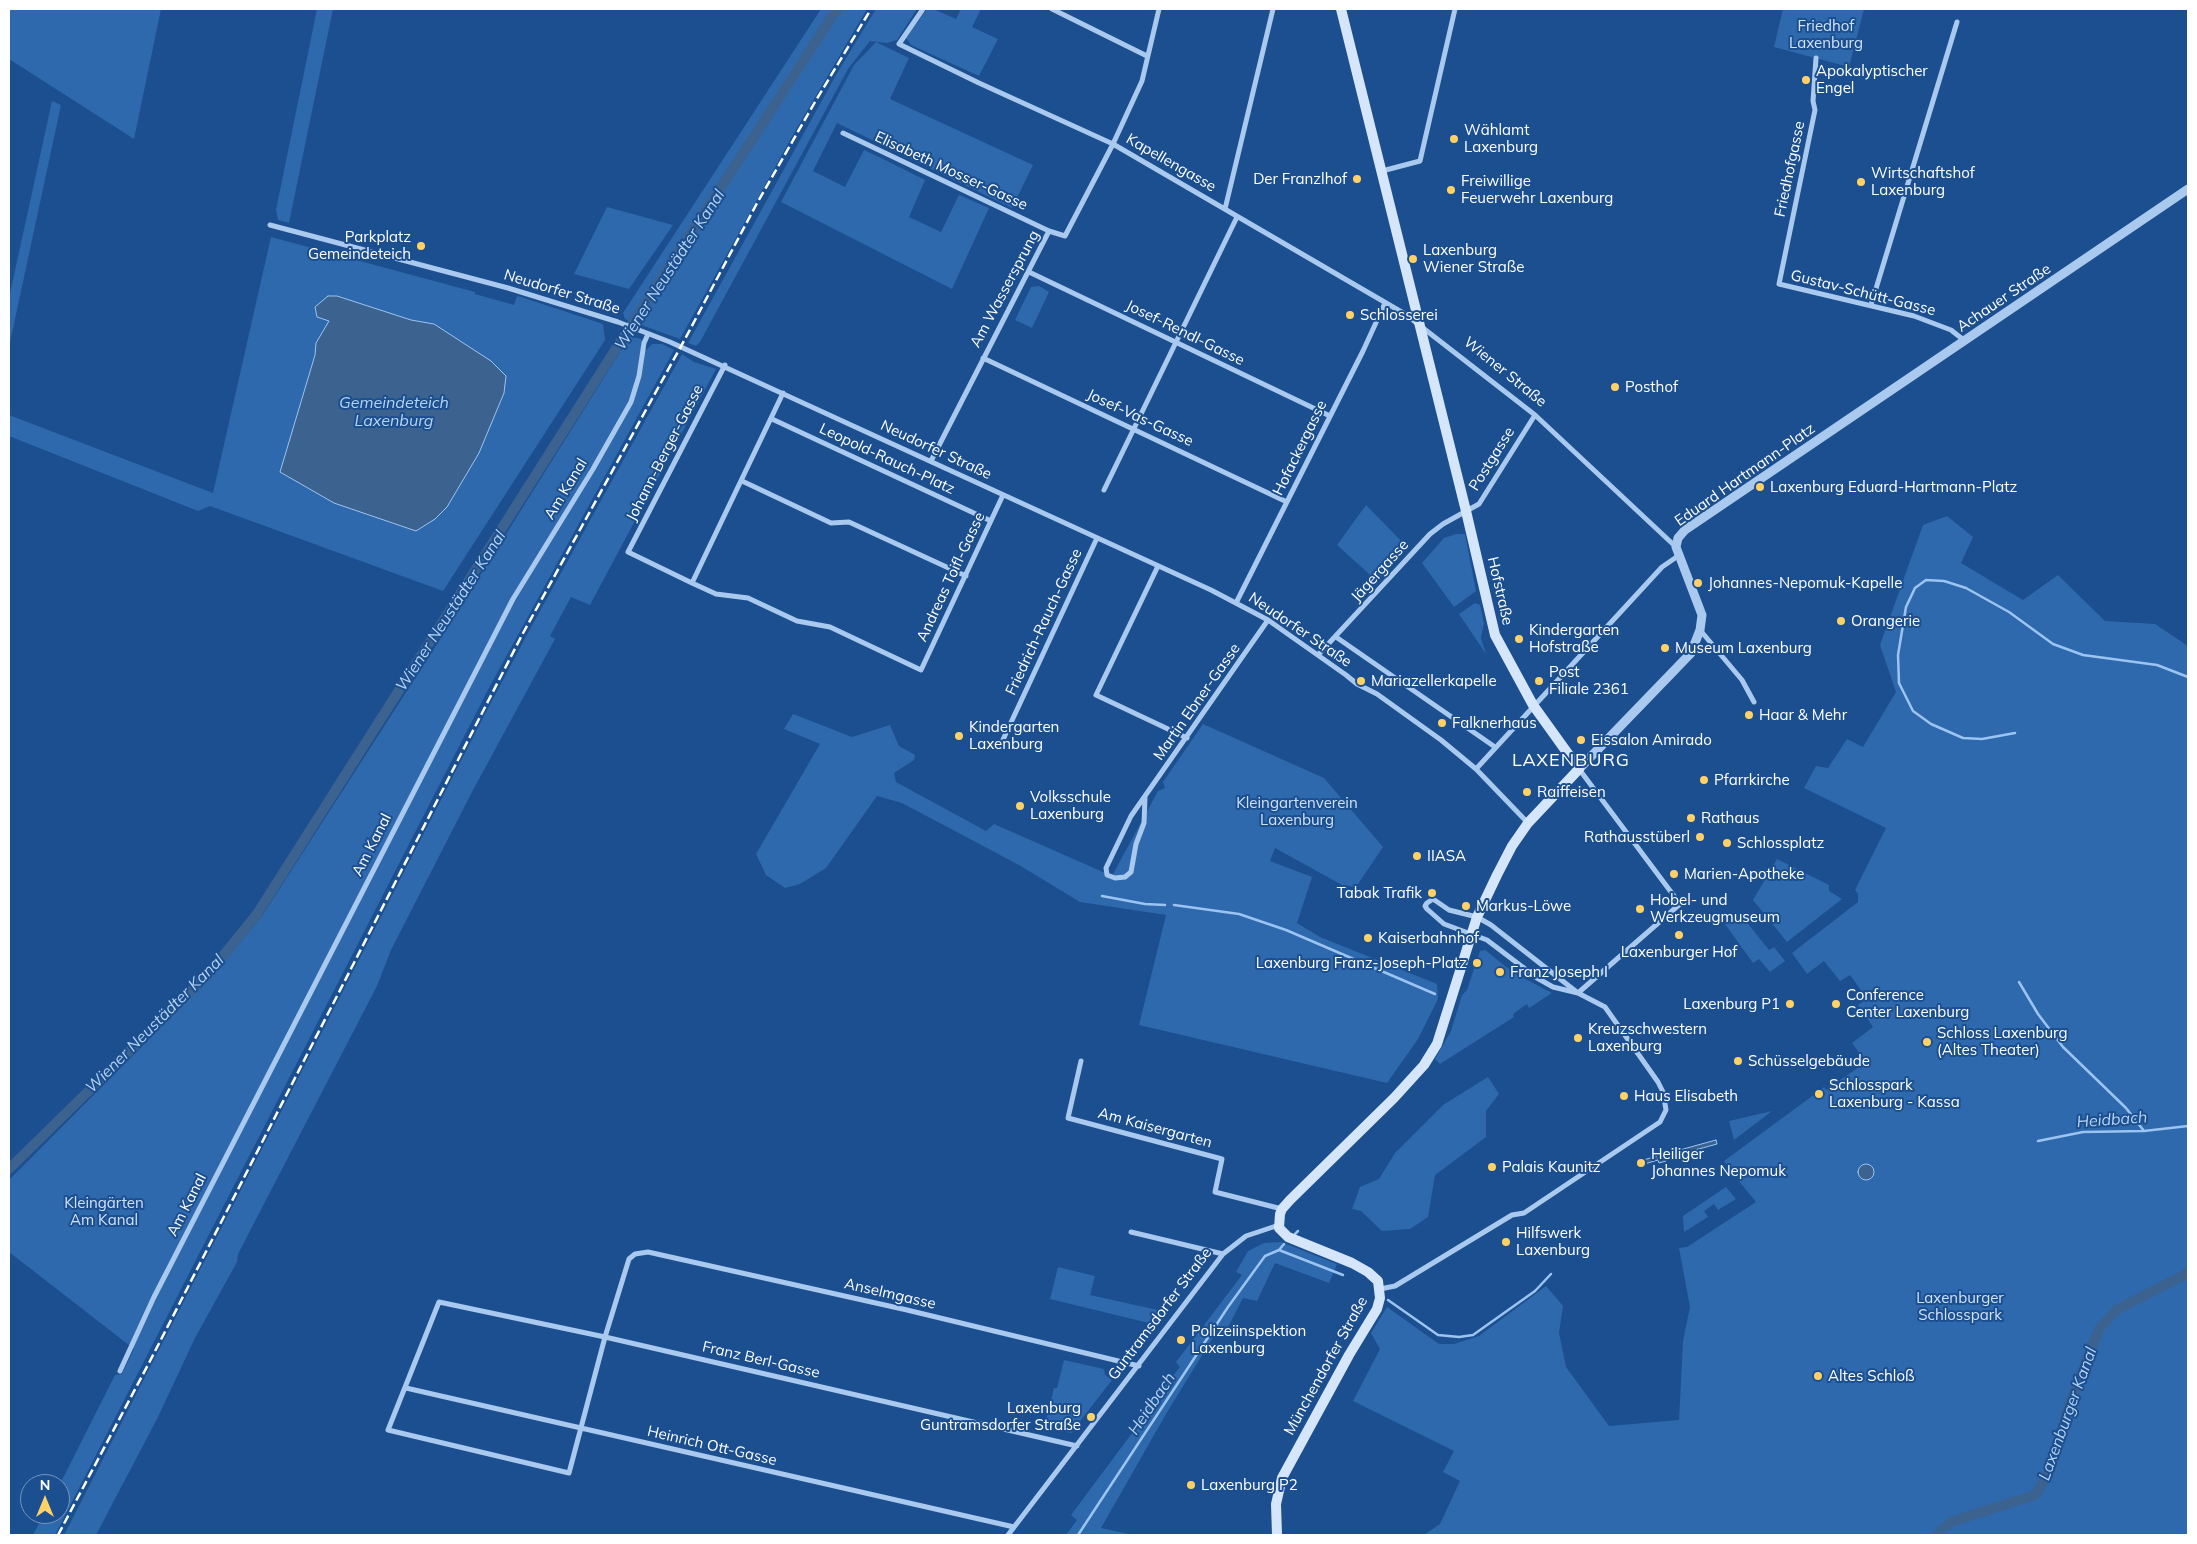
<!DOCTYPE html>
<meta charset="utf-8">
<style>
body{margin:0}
#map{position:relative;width:2197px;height:1544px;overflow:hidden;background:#1b4f8f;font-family:Mulish,sans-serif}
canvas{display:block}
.frame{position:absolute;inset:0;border:10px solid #fff;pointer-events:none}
.north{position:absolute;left:20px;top:1474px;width:50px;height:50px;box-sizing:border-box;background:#1b4f8f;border:1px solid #7695bc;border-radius:50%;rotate:0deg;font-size:14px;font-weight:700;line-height:20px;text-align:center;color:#fff}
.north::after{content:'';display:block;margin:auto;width:18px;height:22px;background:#ffd166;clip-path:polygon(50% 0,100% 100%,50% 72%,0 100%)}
</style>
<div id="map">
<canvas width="2197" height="1544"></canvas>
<div class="frame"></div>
<div class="north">N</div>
</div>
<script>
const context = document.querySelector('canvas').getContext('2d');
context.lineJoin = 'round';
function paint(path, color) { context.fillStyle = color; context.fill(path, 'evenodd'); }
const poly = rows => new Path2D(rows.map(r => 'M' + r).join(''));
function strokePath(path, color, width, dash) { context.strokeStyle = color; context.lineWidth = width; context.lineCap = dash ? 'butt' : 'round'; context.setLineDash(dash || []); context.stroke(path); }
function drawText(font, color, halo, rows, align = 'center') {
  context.font = font + ' Mulish,sans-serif'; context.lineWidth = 4; context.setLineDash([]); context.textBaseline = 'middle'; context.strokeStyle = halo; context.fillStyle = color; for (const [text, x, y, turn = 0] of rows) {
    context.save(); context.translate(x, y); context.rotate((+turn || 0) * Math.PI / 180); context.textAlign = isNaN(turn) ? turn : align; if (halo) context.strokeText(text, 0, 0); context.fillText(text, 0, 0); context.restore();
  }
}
const green = poly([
 [9,9,161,9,134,139,9,59],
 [317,9,333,9,289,223,278,220,276,210],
 [821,9,867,9,794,133,680,339,625,319,623,313],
 [876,9,917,9,897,40,887,43,870,41,848,69,700,342,696,346,688,343,836,75],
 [927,9,933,9,956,19,961,9,981,9,972,27,998,39,979,76,911,45,906,38],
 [1783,9,1864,9,1849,67,1774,47],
 [876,42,909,58,890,99,1033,165,1012,208,837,123,813,171,845,187,864,150,879,157,925,180,909,217,941,232,959,195,989,208,952,289,781,202,854,65],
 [52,101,61,105,9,347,9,298],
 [607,207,673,225,629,289,574,274],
 [271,237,475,292,475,294,514,305,517,296,521,297,603,324,605,340,443,591,210,506,198,511,9,436,9,415,213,493],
 [1039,286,1049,292,1032,328,1015,320,1031,287],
 [630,336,641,339,646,350,652,344,662,344,674,350,490,686,55,1535,33,1535,44,1514,60,1514,60,1484,115,1375,122,1374,134,1349,9,1252,9,1180,214,974,262,916,439,641],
 [682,354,694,362,716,369,590,605,571,597,550,636,555,639,472,792,391,950,377,986,238,1254,237,1262,195,1338,158,1417,96,1535,64,1535,484,716,530,629],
 [1366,505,1408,548,1377,581,1337,545],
 [1947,516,1973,537,1961,563,2023,600,2058,575,2105,621,2155,624,2188,646,2188,1535,1424,1535,1440,1524,1460,1481,1443,1472,1454,1451,1353,1401,1380,1349,1371,1333,1387,1307,1439,1344,1454,1344,1479,1336,1546,1286,1563,1306,1559,1333,1566,1367,1609,1426,1679,1420,1683,1341,1690,1307,1679,1248,1687,1247,1756,1202,1738,1180,1744,1175,1737,1166,1731,1170,1724,1161,1819,1091,1824,1087,1826,1090,1866,1062,1852,1043,1873,1027,1858,1005,1867,999,1850,975,1840,981,1824,961,1807,974,1792,953,1858,902,1858,894,1855,890,1886,828,1804,788,1816,766,1828,768,1847,739,1863,747,1896,692,1880,645,1923,525],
 [1456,534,1465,534,1476,591,1454,607,1422,563,1444,538],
 [1475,603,1480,605,1484,623,1481,638,1486,654,1459,614],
 [793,714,852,737,890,725,899,746,915,755,914,760,894,773,896,782,986,831,994,824,1112,876,1158,791,1165,788,1163,782,1203,724,1324,778,1383,847,1356,887,1342,885,1275,848,1270,861,1312,877,1297,923,1320,937,1437,984,1438,999,1418,1039,1387,1083,1139,1025,1166,915,1080,902,1019,865,902,803,877,796,826,868,800,884,785,888,766,875,756,854,820,744,784,729],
 [1777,859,1829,885,1829,891,1842,899,1787,942,1753,900],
 [1737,915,1741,915,1769,950,1774,947,1785,961,1770,972,1759,959,1753,963,1725,924],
 [1485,950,1514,973,1552,993,1529,1008,1527,1004,1513,1014,1514,1017,1440,1064,1435,1059,1451,1031,1462,995,1467,990,1480,951],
 [1488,1077,1499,1094,1486,1111,1486,1137,1435,1175,1428,1217,1410,1229,1382,1231,1361,1211,1352,1209,1360,1187,1379,1179,1395,1153,1443,1105],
 [1772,1111,1734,1140,1729,1121],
 [1726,1187,1736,1199,1718,1210,1714,1204,1704,1211,1708,1217,1684,1232,1683,1216],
 [1281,1242,1337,1264,1329,1283,1275,1263,1257,1301,1243,1298,1224,1335,1215,1334,1166,1414,1101,1528,1133,1535,1066,1535,1077,1520,1071,1515,1144,1417,1142,1415,1180,1367,1176,1362,1242,1275,1236,1272,1248,1251,1264,1243],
 [1058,1267,1095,1276,1090,1295,1167,1312,1157,1325,1050,1299],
 [1064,1360,1104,1369,1105,1375,1112,1380,1071,1433,1044,1428,1054,1388,1057,1388]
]);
const water = poly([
 [328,296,337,296,411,320,434,324,491,361,506,376,504,393,479,453,447,507,435,519,416,531,334,503,280,472,315,355,316,343,329,321,317,317,315,307,328,296],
 [1716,1140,1717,1144,1666,1158,1666,1161,1659,1163,1658,1160,1641,1165,1640,1161,1657,1156,1656,1153,1664,1151,1665,1154,1716,1140],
 '1858 1172a8 8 0 1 1 16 0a8 8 0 1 1-16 0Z'
]);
const stream = poly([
 [2015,733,1982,739,1963,738,1931,724,1913,711,1899,683,1898,655,1906,607,1915,588,1926,580,1944,581,1966,588,2009,612,2053,644,2083,655,2157,665,2188,677],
 [1102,896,1145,904,1165,905],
 [1174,905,1239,914,1286,930,1435,994],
 [2019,982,2038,1014,2063,1047,2126,1108,2144,1131],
 [2038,1141,2083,1132,2144,1131,2188,1126],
 [1295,1234,1298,1231],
 [1279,1250,1284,1244],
 [1388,1300,1438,1335,1459,1337,1473,1335,1535,1291,1551,1274],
 [1078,1535,1228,1307,1265,1256,1279,1250,1343,1275]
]);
const canal = poly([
 [9,1169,210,972,257,914,624,336,837,9],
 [1936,1535,1951,1522,2035,1495,2050,1471,2068,1408,2099,1329,2116,1310,2188,1273]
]);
const minor = poly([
 [923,9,899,44,979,83,1113,144,1405,314,1535,415,1676,547],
 [1052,9,1147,56],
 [1816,58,1813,101,1815,110,1779,284,1914,316,1951,330,1965,341],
 [843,133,1049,231],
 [1382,171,1420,161,1455,9],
 [1225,209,1273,9],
 [270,225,508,288,618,322,670,342,1211,590,1268,620,1346,675,1357,684,1377,694,1441,740,1476,769,1528,823],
 [1029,272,1330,416],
 [1871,305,1957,22],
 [983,358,1287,502],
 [725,365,628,552,692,583,716,594,748,598,797,621,830,627,921,670,1003,495],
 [772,419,991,521],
 [931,461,1049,231,1065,236,1113,144,1142,81,1159,9],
 [742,481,831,523,849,522,966,576],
 [1104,490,1237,217],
 [1158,566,1096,695,1187,738],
 [692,583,783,393],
 [1236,603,1363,351,1385,303],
 [1700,630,1742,680,1754,702],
 [1336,637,1495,747],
 [1318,655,1430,534,1443,524,1479,504,1535,415],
 [1001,744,1097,538],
 [1476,769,1662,567,1678,556],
 [1145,798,1144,823,1136,844,1131,872,1125,877,1115,878,1107,875,1106,868,1131,816,1268,620],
 [1578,993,1680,904,1579,769],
 [1081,1061,1068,1118,1222,1159,1215,1192,1282,1209],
 [1131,1232,1223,1254],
 [1380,1289,1395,1286,1512,1215,1524,1213,1660,1122,1666,1110,1663,1092,1658,1082,1605,1007,1578,993,1491,925,1477,917,1449,910,1433,899,1427,903,1425,906,1427,909,1444,924,1487,940,1537,978,1553,987,1578,993],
 [120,1371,154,1297,513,599,593,469,631,402,639,376,644,343,648,334],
 [406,1388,1014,1527],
 [1077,1446,605,1337,439,1302,388,1430,569,1473,605,1337,629,1259,635,1254,648,1252,907,1310,1139,1366],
 [1008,1535,1223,1254,1246,1236,1279,1225]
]);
const tertiary = poly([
 [1579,769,1691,653,1700,630,1702,615,1676,547,1678,538,1685,530,2188,189]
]);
const secondary = poly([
 [1277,1535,1276,1504,1282,1478,1349,1355,1377,1309,1380,1298,1378,1281,1368,1272,1352,1263,1288,1237,1279,1228,1280,1214,1282,1209,1290,1200,1394,1098,1424,1065,1437,1044,1477,917,1497,875,1512,846,1528,823,1579,769,1533,705,1495,635,1466,511,1341,9]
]);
const rail = poly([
 [58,1535,150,1361,522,635,685,339,756,205,815,102,871,9]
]);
const markers = [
 [1806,80,5,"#ffd166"],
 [1454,139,5,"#ffd166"],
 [1357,179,5,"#ffd166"],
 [1861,182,5,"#ffd166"],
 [1451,190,5,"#ffd166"],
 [421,246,5,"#ffd166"],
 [1413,259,5,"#ffd166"],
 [1350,315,5,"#ffd166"],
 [1615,387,5,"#ffd166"],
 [1760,487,5,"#ffd166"],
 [1698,583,5,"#ffd166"],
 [1841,621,5,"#ffd166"],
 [1519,639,5,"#ffd166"],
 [1665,648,5,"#ffd166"],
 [1361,681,5,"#ffd166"],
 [1539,681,5,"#ffd166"],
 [1749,715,5,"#ffd166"],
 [1442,723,5,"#ffd166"],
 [959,736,5,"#ffd166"],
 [1581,740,5,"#ffd166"],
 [1704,780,5,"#ffd166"],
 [1527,792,5,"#ffd166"],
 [1020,806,5,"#ffd166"],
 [1691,818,5,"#ffd166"],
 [1700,837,5,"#ffd166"],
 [1727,843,5,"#ffd166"],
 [1417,856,5,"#ffd166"],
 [1674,874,5,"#ffd166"],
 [1432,893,5,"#ffd166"],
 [1466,906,5,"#ffd166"],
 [1640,909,5,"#ffd166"],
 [1679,935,5,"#ffd166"],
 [1368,938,5,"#ffd166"],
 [1477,963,5,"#ffd166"],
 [1500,972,5,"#ffd166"],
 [1790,1004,5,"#ffd166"],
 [1836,1004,5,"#ffd166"],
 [1578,1038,5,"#ffd166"],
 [1927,1042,5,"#ffd166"],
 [1738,1061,5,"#ffd166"],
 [1819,1094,5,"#ffd166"],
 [1624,1096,5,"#ffd166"],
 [1641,1163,5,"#ffd166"],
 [1492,1167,5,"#ffd166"],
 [1506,1242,5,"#ffd166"],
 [1181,1340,5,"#ffd166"],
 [1818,1376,5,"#ffd166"],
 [1091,1417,5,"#ffd166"],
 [1191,1485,5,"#ffd166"]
];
const parkNames = [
 ["Friedhof",1826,26],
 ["Laxenburg",1826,43],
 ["Kleingartenverein",1297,803],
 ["Laxenburg",1297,820],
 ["Kleingärten",104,1203],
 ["Am Kanal",104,1220],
 ["Laxenburger",1960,1298],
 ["Schlosspark",1960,1315]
];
const poiNames = [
 ["Apokalyptischer",1816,71],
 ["Engel",1816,88],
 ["Wählamt",1464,130],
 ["Laxenburg",1464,147],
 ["Wirtschaftshof",1871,173],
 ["Laxenburg",1871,190],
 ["Der Franzlhof",1347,179,"right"],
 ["Freiwillige",1461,181],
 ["Feuerwehr Laxenburg",1461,198],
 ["Parkplatz",411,237,"right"],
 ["Gemeindeteich",411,254,"right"],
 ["Laxenburg",1423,250],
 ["Wiener Straße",1423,267],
 ["Schlosserei",1360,315],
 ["Posthof",1625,387],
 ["Laxenburg Eduard-Hartmann-Platz",1770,487],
 ["Johannes-Nepomuk-Kapelle",1708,583],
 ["Orangerie",1851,621],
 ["Kindergarten",1529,630],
 ["Hofstraße",1529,647],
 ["Museum Laxenburg",1675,648],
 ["Post",1549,672],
 ["Filiale 2361",1549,689],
 ["Mariazellerkapelle",1371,681],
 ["Haar & Mehr",1759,715],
 ["Falknerhaus",1452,723],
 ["Kindergarten",969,727],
 ["Laxenburg",969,744],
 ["Eissalon Amirado",1591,740],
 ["Pfarrkirche",1714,780],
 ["Raiffeisen",1537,792],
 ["Volksschule",1030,797],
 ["Laxenburg",1030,814],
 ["Rathaus",1701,818],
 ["Rathausstüberl",1690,837,"right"],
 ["Schlossplatz",1737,843],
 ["IIASA",1427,856],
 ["Marien-Apotheke",1684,874],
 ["Tabak Trafik",1422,893,"right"],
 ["Hobel- und",1650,900],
 ["Werkzeugmuseum",1650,917],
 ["Markus-Löwe",1476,906],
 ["Kaiserbahnhof",1378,938],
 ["Laxenburger Hof",1679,952,"center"],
 ["Laxenburg Franz-Joseph-Platz",1467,963,"right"],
 ["Franz Joseph I",1510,972],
 ["Conference",1846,995],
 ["Center Laxenburg",1846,1012],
 ["Laxenburg P1",1780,1004,"right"],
 ["Kreuzschwestern",1588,1029],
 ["Laxenburg",1588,1046],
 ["Schloss Laxenburg",1937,1033],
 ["(Altes Theater)",1937,1050],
 ["Schüsselgebäude",1748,1061],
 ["Schlosspark",1829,1085],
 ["Laxenburg - Kassa",1829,1102],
 ["Haus Elisabeth",1634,1096],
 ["Heiliger",1651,1154],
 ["Johannes Nepomuk",1651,1171],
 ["Palais Kaunitz",1502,1167],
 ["Hilfswerk",1516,1233],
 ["Laxenburg",1516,1250],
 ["Polizeiinspektion",1191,1331],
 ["Laxenburg",1191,1348],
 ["Altes Schloß",1828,1376],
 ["Laxenburg",1081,1408,"right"],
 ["Guntramsdorfer Straße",1081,1425,"right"],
 ["Laxenburg P2",1201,1485]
];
const streetNames = [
 ["Kapellengasse",1171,163,30],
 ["Friedhofgasse",1790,169,-78],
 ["Elisabeth Mosser-Gasse",951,171,25],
 ["Am Wassersprung",1005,289,-62],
 ["Neudorfer Straße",562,292,17],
 ["Gustav-Schütt-Gasse",1863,293,14],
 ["Achauer Straße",2004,298,-34],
 ["Josef-Rendl-Gasse",1185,333,26],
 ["Wiener Straße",1505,372,39],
 ["Josef-Vas-Gasse",1140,418,25],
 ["Hofackergasse",1300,448,-64],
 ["Neudorfer Straße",936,450,25],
 ["Johann-Berger-Gasse",665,453,-63],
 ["Leopold-Rauch-Platz",887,459,25],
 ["Postgasse",1492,459,-58],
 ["Eduard Hartmann-Platz",1745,475,-35],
 ["Am Kanal",566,489,-59],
 ["Jägergasse",1380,571,-48],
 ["Andreas Toifl-Gasse",951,577,-65],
 ["Hofstraße",1500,591,77],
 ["Friedrich-Rauch-Gasse",1044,622,-65],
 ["Neudorfer Straße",1300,630,34],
 ["Martin Ebner-Gasse",1197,702,-55],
 ["Am Kanal",372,845,-63],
 ["Am Kaisergarten",1155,1128,15],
 ["Am Kanal",187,1205,-63],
 ["Anselmgasse",890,1294,13],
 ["Guntramsdorfer Straße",1160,1314,-53],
 ["Franz Berl-Gasse",761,1360,13],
 ["Münchendorfer Straße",1326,1366,-61],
 ["Heinrich Ott-Gasse",712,1446,13]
];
const waterNames = [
 ["Wiener Neustädter Kanal",670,270,-57],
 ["Gemeindeteich",394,403],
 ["Laxenburg",394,421],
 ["Wiener Neustädter Kanal",451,611,-57],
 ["Wiener Neustädter Kanal",155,1024,-45],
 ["Heidbach",2112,1120,-4],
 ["Heidbach",1152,1404,-56],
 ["Laxenburger Kanal",2068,1414,-70]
];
const quarterNames = [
 ["LAXENBURG",1571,761]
];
paint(green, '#2e69ad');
paint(water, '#3c6290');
strokePath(water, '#9cc4f0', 1);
strokePath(stream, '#9cc4f0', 2.5);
strokePath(canal, '#3c6290', 10);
strokePath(minor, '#a9c9ee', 5);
strokePath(tertiary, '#a9c9ee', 9);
strokePath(secondary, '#d6e6fa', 10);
strokePath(rail, '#fff', 2.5, [9, 4]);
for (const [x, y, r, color] of markers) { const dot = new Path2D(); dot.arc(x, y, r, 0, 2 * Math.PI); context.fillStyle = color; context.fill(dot); strokePath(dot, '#1b4f8f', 2); }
drawText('15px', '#cfe3fa', '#1b4f8f', parkNames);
drawText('15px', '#fff', '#1b4f8f', poiNames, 'left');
drawText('15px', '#fff', '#1b4f8f', streetNames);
drawText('italic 16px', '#b5d3f5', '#1b4f8f', waterNames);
context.letterSpacing = '1px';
drawText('18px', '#fff', '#1b4f8f', quarterNames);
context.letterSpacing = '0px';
</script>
